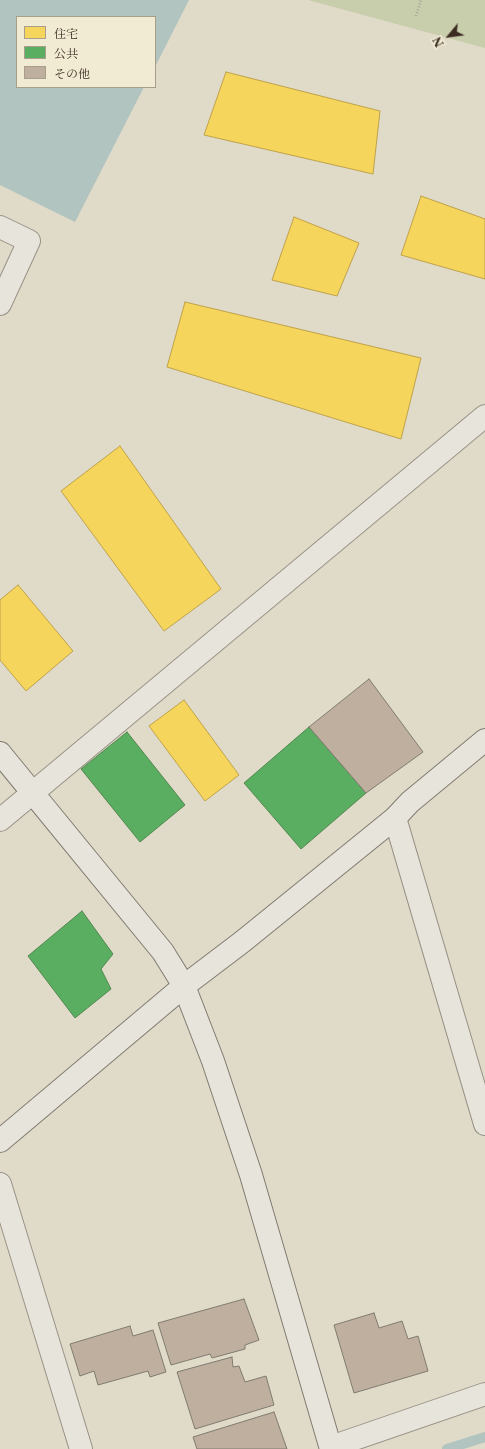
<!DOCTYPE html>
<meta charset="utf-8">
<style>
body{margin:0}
#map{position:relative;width:485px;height:1449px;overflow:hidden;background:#e0dac8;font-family:"Libre Caslon Text","Noto Serif JP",serif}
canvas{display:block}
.legend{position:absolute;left:16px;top:16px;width:140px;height:72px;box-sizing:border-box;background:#f2ebd4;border:1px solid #a99e8c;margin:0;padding:5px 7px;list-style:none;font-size:12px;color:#3b2b20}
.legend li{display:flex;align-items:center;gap:8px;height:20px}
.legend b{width:20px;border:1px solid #a99e8c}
.north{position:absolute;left:429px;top:16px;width:40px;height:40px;-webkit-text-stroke:3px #f2ebd4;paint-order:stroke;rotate:241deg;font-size:11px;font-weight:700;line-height:16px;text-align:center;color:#3b2b20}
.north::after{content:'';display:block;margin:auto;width:14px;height:18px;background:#3b2b20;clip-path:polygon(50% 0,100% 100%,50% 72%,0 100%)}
</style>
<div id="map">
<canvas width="485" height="1449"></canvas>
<ul class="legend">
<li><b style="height:11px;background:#f6d55c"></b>住宅</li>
<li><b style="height:11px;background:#5aae61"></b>公共</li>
<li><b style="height:11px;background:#beaf9e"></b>その他</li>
</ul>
<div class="north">N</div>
</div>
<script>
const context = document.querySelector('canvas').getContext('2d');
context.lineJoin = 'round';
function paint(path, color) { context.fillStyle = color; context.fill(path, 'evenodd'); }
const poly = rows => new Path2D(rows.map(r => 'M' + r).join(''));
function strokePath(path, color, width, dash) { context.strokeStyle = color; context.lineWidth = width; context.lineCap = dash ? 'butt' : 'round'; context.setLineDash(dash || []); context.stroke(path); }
const green = poly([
 [308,0,485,0,485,48]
]);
const water = poly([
 [0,0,189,0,155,67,155,17,17,17,17,87,144,87,75,222,0,185]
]);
const homes = poly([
 [226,72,380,111,373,174,204,135,226,72],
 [421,196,485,219,485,279,401,255,421,196],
 [294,217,359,243,337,296,272,280,294,217],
 [185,302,421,358,401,439,167,367,185,302],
 [120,446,221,589,164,631,61,491,120,446],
 [18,585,73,651,26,691,0,660,0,600,18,585],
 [184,700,239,775,205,801,149,726,184,700]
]);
const public = poly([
 [309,727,366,793,301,849,244,783,309,727],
 [127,732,185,805,140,842,81,769,127,732],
 [82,911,113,954,101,969,111,989,75,1018,28,956,82,911]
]);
const stream = poly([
 [447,1449,485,1437]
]);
const building = poly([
 [369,679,423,752,366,793,309,727,369,679],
 [244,1299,259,1340,245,1345,245,1349,212,1358,210,1354,171,1365,158,1323,244,1299],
 [374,1313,379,1328,402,1321,408,1339,418,1336,428,1371,354,1393,334,1325,374,1313],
 [130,1326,133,1336,153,1330,166,1372,150,1377,148,1371,98,1385,94,1371,80,1376,70,1344,130,1326],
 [232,1357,233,1367,239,1366,245,1382,266,1376,274,1405,195,1429,177,1372,232,1357],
 [274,1412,287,1449,197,1449,193,1437,274,1412]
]);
const path = poly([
 [416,16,421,0]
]);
const street = poly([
 [0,227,29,241,0,304],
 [395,818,485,1124],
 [0,820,485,416],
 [0,1184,81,1449],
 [331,1447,485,1394]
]);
const secondary = poly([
 [0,753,163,952,184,986,213,1061,251,1175,331,1449],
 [0,1141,184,986,242,942,395,818,410,802,485,740]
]);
paint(green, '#c8cdab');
paint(water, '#b1c4c0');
paint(homes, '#f6d55c');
strokePath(homes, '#bea24a', 1);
paint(public, '#5aae61');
strokePath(public, '#51874e', 1);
strokePath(stream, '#b1c4c0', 10);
paint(building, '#beaf9e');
strokePath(building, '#807b71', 1);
strokePath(street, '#989287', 24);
strokePath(secondary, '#807b71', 24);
strokePath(path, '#aaa59d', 2.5, [1, 2]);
strokePath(street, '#e7e4db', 22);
strokePath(secondary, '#e7e4db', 22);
</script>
